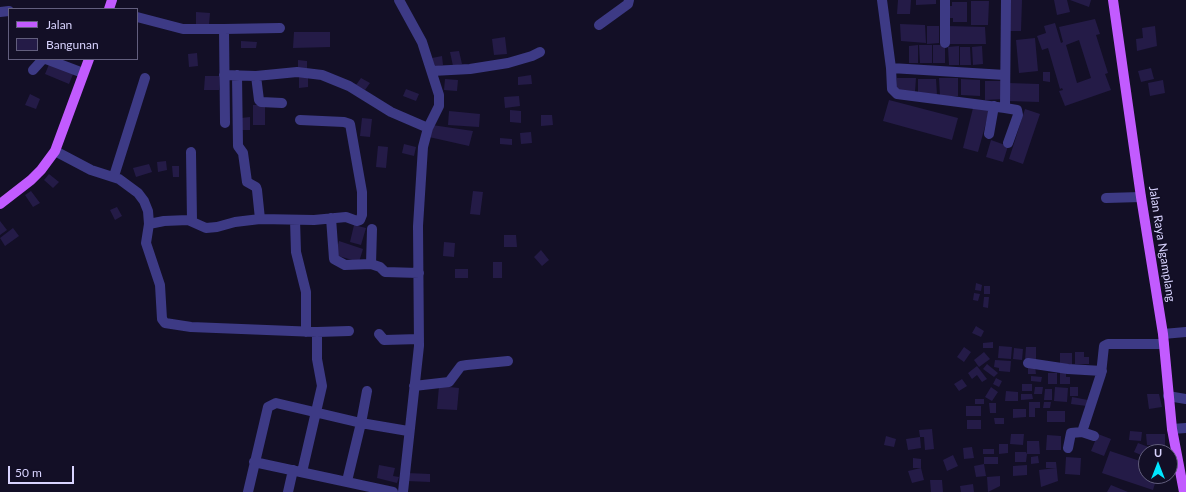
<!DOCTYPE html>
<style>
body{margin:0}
#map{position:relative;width:1186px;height:492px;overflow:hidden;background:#130f26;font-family:Lato,sans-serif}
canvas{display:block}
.legend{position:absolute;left:8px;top:8px;width:130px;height:52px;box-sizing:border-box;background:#130f26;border:1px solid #625e7d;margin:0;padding:5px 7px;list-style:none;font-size:12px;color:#d9d4ff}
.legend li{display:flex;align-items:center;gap:8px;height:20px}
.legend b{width:20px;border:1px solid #625e7d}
.north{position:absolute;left:1138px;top:444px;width:40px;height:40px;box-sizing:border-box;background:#130f26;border:1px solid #625e7d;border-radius:50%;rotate:0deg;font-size:11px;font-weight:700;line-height:16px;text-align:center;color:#d9d4ff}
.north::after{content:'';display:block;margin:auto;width:14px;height:18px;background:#00e5ff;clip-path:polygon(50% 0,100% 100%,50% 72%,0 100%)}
.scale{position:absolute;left:8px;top:466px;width:66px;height:18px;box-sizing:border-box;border:2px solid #d9d4ff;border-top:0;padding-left:5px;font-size:12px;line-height:14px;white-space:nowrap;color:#d9d4ff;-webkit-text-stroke:3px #130f26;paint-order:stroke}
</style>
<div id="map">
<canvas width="1186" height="492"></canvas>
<ul class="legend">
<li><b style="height:5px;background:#c25bff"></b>Jalan</li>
<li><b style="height:11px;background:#241b47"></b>Bangunan</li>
</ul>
<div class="north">U</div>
<div class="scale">50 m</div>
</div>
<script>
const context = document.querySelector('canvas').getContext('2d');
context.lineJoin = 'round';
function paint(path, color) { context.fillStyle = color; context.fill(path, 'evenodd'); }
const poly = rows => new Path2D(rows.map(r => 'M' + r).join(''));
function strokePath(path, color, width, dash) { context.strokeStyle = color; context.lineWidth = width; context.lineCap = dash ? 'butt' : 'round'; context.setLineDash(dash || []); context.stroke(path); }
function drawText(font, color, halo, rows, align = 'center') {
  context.font = font + ' Lato,sans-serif'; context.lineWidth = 3; context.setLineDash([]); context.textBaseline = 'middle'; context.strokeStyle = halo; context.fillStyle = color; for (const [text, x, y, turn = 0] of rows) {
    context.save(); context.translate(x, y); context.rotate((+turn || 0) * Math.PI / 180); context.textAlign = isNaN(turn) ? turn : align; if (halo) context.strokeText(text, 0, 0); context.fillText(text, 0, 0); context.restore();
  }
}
const building = poly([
 [898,0,911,0,910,14,897,14],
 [916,0,936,0,936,4,916,5],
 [1008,0,1022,0,1021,31,1008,31],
 [1054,0,1067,0,1070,12,1057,15],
 [1070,0,1091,0,1089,7],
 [971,1,989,1,988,25,971,25],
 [952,2,967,2,967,22,953,22,953,18,950,18,949,6,952,6],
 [196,12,210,13,209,25,196,24],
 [1095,19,1100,34,1096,35,1108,73,1105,74,1111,90,1065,106,1059,91,1063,90,1062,88,1060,89,1048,48,1042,50,1037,36,1046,33,1044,26,1055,23,1061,43,1063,42,1059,27],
 [1079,40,1091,78,1077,83,1066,45],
 [900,24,925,25,926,43,901,41],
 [927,26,939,26,939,43,927,44],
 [947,26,985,27,986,44,947,44],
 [1155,26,1157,46,1137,51,1136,39,1143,38,1142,28],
 [294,32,330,32,330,47,293,48],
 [505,37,507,54,494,55,492,39],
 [1035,38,1038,71,1019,73,1016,40],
 [241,41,257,42,256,48,241,48],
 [918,45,918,63,909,63,909,46],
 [919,45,932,45,932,63,920,63],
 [933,45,945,45,945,63,933,63],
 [959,46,959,65,949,65,948,47],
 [982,46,983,64,973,65,972,47],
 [960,47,970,47,971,65,960,65],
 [459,51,462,64,453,66,450,52],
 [197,53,198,66,189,67,188,54],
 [442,56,443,65,434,67,432,58],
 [298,60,307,61,307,71,298,70],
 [50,62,74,72,69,84,45,74],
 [1151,68,1154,79,1141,82,1138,71],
 [1043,72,1050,72,1050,82,1043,81],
 [299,74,308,74,308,87,299,88],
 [531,75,532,84,518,85,518,77],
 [205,76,220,76,219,90,204,90],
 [361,78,370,83,365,90,356,85],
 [897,78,916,78,915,92,897,92],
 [939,78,958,78,958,96,940,96],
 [445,79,458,80,457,91,444,90],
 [918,79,936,79,937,95,918,95],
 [961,79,980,80,980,96,961,95],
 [1163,80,1165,93,1150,96,1148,83],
 [985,81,1004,81,1004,99,985,100],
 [1008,83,1039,84,1039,102,1008,101],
 [406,89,419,94,416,101,403,96],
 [30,94,40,99,36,109,25,105],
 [519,96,520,106,505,108,504,97],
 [889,100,958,118,952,140,883,121],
 [974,104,990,108,978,152,963,148],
 [253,105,265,105,265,125,253,125],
 [1025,109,1040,114,1023,164,1009,159],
 [510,110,521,111,521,123,510,122],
 [449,111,480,114,479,127,448,125],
 [541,115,552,115,553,125,541,126],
 [250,117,250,130,241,130,241,118],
 [362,118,372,119,370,137,360,136],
 [432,125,473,131,469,146,429,137],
 [531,132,532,143,521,144,520,133],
 [500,138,512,139,512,145,500,144],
 [991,140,1008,146,1003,162,986,157],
 [404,144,416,147,414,156,402,153],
 [378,146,388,147,386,168,376,167],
 [166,161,167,170,158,172,157,162],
 [149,164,152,172,136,177,133,168],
 [172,166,179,166,179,177,173,177],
 [49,174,59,182,53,188,44,180],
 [31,191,40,203,33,207,25,195],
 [473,191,483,192,480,215,470,214],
 [117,207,122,216,115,220,110,210],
 [0,221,7,230,0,235],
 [354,225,366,228,361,245,350,242],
 [13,228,19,236,5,246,0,238],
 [504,235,516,235,517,247,504,247],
 [339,241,363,249,359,262,335,255],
 [444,242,455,243,454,257,443,256],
 [541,250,549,260,542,266,534,257],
 [493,262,502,262,502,278,493,278],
 [455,269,468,269,468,278,455,278],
 [976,283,982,285,981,291,975,290],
 [984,286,990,286,990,294,984,294],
 [974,293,980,294,978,301,973,300],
 [984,297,989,297,988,308,983,307],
 [976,326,984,331,981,337,972,333],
 [993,342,993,348,983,348,983,343],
 [999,346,1012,347,1011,359,998,358],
 [964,347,971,352,964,362,957,357],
 [1026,347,1036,347,1036,360,1025,360],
 [1014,348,1023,349,1022,360,1013,359],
 [984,352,990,359,979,367,974,360],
 [1075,352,1084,352,1084,357,1089,357,1089,364,1075,364],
 [1060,353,1072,353,1072,365,1060,365],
 [995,360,1011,361,1010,372,999,371,999,368,994,367],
 [987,364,998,373,994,377,983,369],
 [977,366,987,379,982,382,977,375,972,379,968,373],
 [1028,366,1035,366,1036,374,1028,374],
 [1048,373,1057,373,1057,384,1048,384],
 [1060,373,1066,373,1066,377,1070,377,1070,384,1060,384],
 [1031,376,1042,377,1041,382,1031,381],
 [996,378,1002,381,999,387,993,384],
 [962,379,967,386,959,391,954,384],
 [1022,384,1032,384,1032,391,1022,391],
 [439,386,459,388,457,410,437,409],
 [991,387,998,392,992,401,985,397],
 [1035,387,1043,387,1042,394,1034,394],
 [1055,387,1068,388,1067,402,1054,401],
 [1070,387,1078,387,1078,396,1070,396],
 [1045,389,1052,389,1052,400,1044,400],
 [1006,391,1018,392,1018,401,1005,401],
 [1021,394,1032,394,1033,399,1021,400],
 [1147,394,1159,394,1162,407,1149,409],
 [1072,397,1088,400,1087,406,1071,404],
 [975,399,984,399,984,404,975,404],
 [1029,402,1040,402,1040,408,1035,408,1035,417,1029,417],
 [1044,402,1051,402,1050,408,1043,408],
 [989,403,996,403,996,413,990,413],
 [966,406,981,406,981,416,966,416],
 [1013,409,1026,409,1026,417,1013,418],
 [1047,411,1065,411,1065,422,1047,422],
 [994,418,1004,418,1004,424,995,424],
 [967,420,981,420,981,429,967,429],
 [932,429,934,449,925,450,924,437,920,437,919,430],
 [1130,431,1142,432,1141,441,1129,440],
 [1011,434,1024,434,1023,445,1010,444],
 [1098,434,1111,439,1104,456,1091,451],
 [1146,434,1165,434,1165,445,1147,445],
 [1047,435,1061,436,1061,450,1046,450],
 [886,436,896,439,894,447,884,445],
 [920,437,921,448,908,450,906,439],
 [1027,441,1039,441,1040,454,1027,454,1026,462,1015,462,1015,452,1026,452,1027,454],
 [1138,443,1151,448,1165,448,1165,452,1146,452,1146,457,1134,452],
 [999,444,1008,444,1008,453,999,454],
 [972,447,974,458,964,459,963,448],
 [983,449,994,449,994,454,983,454],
 [1110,451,1146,463,1146,476,1170,476,1170,471,1173,472,1170,481,1157,477,1153,490,1102,473],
 [953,455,958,466,947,471,943,460],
 [1038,456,1039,463,1031,464,1031,457],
 [984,457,998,457,998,464,984,464],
 [1066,457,1081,458,1080,475,1065,474],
 [913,458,921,459,921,468,913,468],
 [1046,462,1056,462,1058,481,1041,487,1039,470,1056,468,1046,468],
 [984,464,986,476,976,477,974,466],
 [379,465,395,468,393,476,399,477,397,483,377,478],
 [1027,465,1027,475,1013,476,1013,466],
 [921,468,924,480,912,483,908,471],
 [407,473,430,474,430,482,407,481],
 [1000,476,1000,486,988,492,987,477],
 [930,480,942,480,943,492,931,492],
 [973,484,974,492,961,492,960,486],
 [1111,485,1128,492,1107,492]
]);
const minor = poly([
 [399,0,422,42,439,95,439,106,428,128,423,147,418,226,419,346,403,492],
 [882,0,891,68,1005,75],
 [0,12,9,11],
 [137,17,183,29,224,29,225,123],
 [599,25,628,4,629,0],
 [224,29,280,28],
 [945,43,945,0],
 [46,59,83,73],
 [891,68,892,89,897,94,1005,108,1006,0],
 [33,70,43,59],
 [432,71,470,69,508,63,532,56,540,52],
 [224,75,256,76,297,72,322,75,349,86,391,112,428,128],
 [237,75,238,146,243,153,247,182,256,187,257,190,260,219],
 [256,76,259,100,261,102,282,103],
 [1005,108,1017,110,1018,115,1008,143],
 [989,134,994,106],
 [55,151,91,170,119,179,138,193,144,201,148,211,149,224,146,243,160,285,162,319,165,323,191,327,317,332,317,359,322,386,302,472],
 [191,152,192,221],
 [114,176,145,78],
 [1106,198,1141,197],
 [331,218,334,259,345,265,371,264],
 [295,220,296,252,306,292,306,332],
 [149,224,164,221,188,220,206,228,217,227,235,222,260,219,314,220,346,217,357,221,360,220,362,215,362,192,350,124,344,122,300,120],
 [372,229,371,264,380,267,385,272,419,273],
 [317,332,349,331],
 [379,334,384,340,419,339],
 [1163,334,1186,332],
 [1028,363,1068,369,1102,371],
 [414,386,449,382,461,366,467,365,508,361],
 [367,391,361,423,408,431],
 [1168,396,1186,399],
 [1172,429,1186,428],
 [1094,436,1082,432,1101,374,1104,346,1108,344,1164,344],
 [1068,448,1071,433,1082,432],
 [254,462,393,492],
 [248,492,268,407,276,403,361,423,347,481],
 [288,492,293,470]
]);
const major = poly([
 [1113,0,1141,197,1163,334,1172,429,1184,492],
 [109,9,112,0],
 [0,204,31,180,41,170,55,151,89,59]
]);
const streetNames = [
 ["Jalan Raya Ngamplang",1162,244,81]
];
paint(building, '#241b47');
strokePath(minor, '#3d3a85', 10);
strokePath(major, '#c25bff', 10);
drawText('12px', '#d9d4ff', '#130f26', streetNames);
</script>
